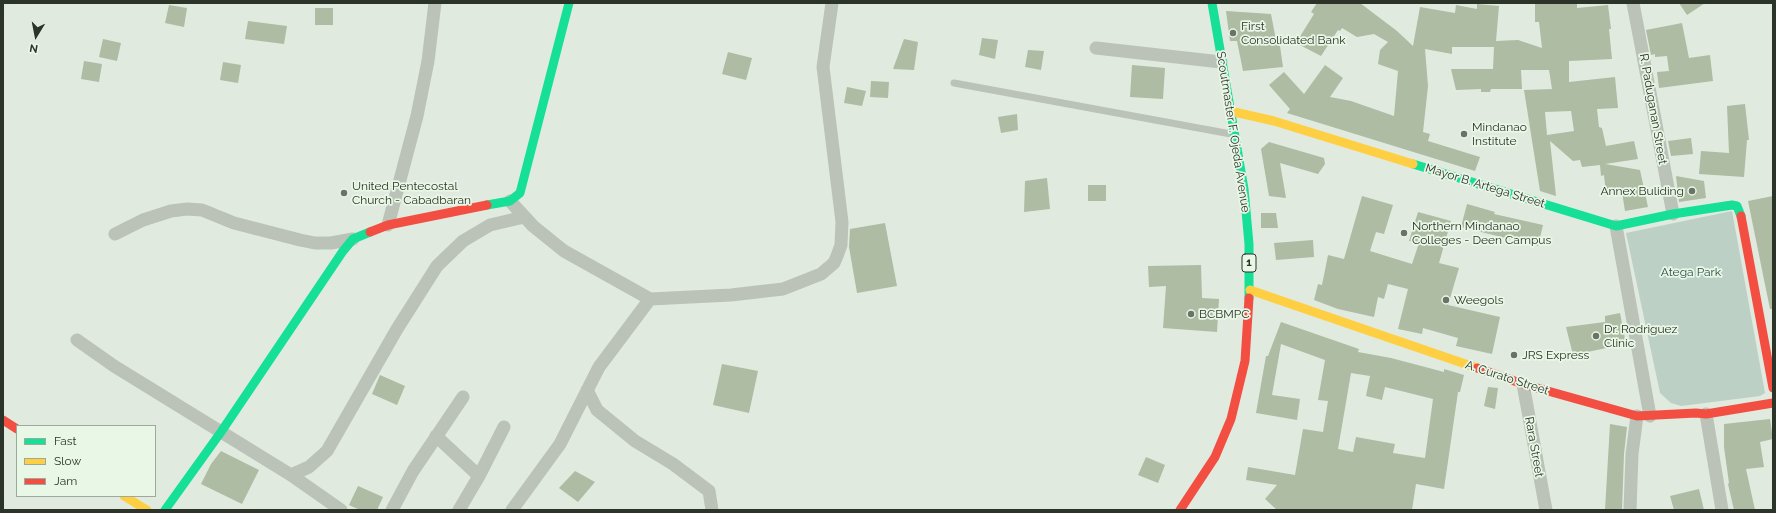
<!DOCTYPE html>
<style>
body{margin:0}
#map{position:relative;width:1776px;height:513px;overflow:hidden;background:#e1eadf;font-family:Raleway,sans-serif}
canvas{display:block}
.frame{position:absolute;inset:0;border:4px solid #2c3328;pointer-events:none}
.legend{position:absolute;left:16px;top:425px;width:140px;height:72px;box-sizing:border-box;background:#e9f7e7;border:1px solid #9da99b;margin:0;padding:5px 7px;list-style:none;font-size:12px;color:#2c3328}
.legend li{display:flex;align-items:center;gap:8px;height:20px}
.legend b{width:20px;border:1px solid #9da99b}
.north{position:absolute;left:16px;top:16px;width:40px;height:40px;-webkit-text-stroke:3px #e9f7e7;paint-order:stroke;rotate:190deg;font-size:11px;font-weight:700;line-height:16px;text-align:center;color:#2c3328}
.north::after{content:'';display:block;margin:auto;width:14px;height:18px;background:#2c3328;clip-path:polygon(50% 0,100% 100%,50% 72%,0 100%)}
</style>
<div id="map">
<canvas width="1776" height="513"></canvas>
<div class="frame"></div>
<ul class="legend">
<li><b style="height:5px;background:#16e098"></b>Fast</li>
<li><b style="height:5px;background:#ffcf43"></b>Slow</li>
<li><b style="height:5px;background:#f24e42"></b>Jam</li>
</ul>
<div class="north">N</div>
</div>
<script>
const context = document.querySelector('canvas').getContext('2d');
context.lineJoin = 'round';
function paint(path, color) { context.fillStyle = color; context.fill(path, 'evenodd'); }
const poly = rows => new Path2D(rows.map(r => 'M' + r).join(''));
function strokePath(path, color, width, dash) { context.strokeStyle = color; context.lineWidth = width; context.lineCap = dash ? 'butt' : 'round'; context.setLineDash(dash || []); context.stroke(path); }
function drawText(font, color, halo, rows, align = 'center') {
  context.font = font + ' Raleway,sans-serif'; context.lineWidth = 3.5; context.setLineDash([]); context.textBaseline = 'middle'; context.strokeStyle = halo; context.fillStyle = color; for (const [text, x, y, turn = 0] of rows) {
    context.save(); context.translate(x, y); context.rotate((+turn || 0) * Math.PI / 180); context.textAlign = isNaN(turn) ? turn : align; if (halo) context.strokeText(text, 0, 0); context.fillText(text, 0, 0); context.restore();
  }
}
const green = poly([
 [1732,211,1765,393,1760,396,1681,406,1671,403,1660,393,1626,233]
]);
const building = poly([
 [1317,3,1360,3,1397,31,1413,46,1420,7,1455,13,1456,5,1477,9,1477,4,1499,6,1496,41,1518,40,1542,48,1539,22,1535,22,1535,4,1577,3,1577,8,1608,5,1611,29,1609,29,1612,59,1569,61,1569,82,1615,77,1618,108,1597,109,1599,127,1602,128,1606,146,1634,141,1638,159,1605,164,1640,170,1648,207,1625,211,1622,192,1606,194,1604,175,1601,176,1600,165,1582,167,1580,160,1573,161,1550,141,1556,196,1540,191,1524,90,1552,89,1549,70,1521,70,1522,89,1491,89,1490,92,1481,92,1481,89,1456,90,1451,69,1493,69,1494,47,1452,47,1452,54,1425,49,1428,86,1423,132,1430,134,1428,141,1480,157,1475,171,1287,113,1290,109,1269,85,1284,72,1304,94,1325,65,1343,78,1330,97,1351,101,1394,116,1398,71,1378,64,1380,50,1388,42,1374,34,1357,37,1342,28,1340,31,1338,30,1321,56,1296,43,1314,14,1311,12],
 [1571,111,1574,131,1547,135,1545,112],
 [1679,3,1705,3,1687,15],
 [169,5,187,8,184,27,165,23],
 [315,8,333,8,333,25,315,25],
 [1226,11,1271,14,1276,40,1279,39,1283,67,1243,71,1237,41,1230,41],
 [248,21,287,26,284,44,245,39],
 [1682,23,1689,58,1710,55,1713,81,1659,88,1657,72,1669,71,1667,56,1655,57,1655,54,1651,55,1646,30],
 [982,38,998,40,995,59,979,55],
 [103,39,121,43,117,61,99,57],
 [904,39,918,42,914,70,893,69],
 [1028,50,1044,51,1041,70,1025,67],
 [728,52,752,58,746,80,722,74],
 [84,61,102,64,99,82,81,79],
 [223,62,241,65,238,83,220,80],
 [1132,65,1165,68,1163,99,1130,97],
 [871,81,889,82,888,98,870,97],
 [847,87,866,91,862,106,844,103],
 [1745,104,1749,140,1747,140,1744,177,1699,174,1701,151,1729,153,1727,106],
 [1017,114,1018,130,1001,133,998,117],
 [1691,138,1693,154,1671,156,1668,141],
 [1269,142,1324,158,1325,164,1318,174,1280,163,1286,198,1269,196,1261,149],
 [1676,176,1704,181,1706,198,1679,202],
 [1047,178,1050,209,1024,212,1025,181],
 [1088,185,1106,185,1106,201,1088,201],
 [1362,196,1393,205,1384,234,1376,232,1370,251,1412,264,1419,243,1409,241,1418,212,1451,221,1439,263,1459,268,1448,305,1500,317,1492,354,1456,346,1458,338,1423,328,1422,334,1398,329,1408,289,1388,284,1384,299,1378,297,1374,317,1338,309,1314,300,1318,284,1322,285,1328,255,1344,259],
 [1773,196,1773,309,1770,309,1748,201],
 [1467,204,1495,212,1494,214,1543,225,1538,246,1461,227],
 [1261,213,1276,213,1278,228,1261,228],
 [885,223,897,286,857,293,849,247,850,229],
 [1313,240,1314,257,1276,260,1274,243],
 [1201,265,1202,298,1219,299,1217,332,1163,328,1166,286,1149,287,1148,266],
 [1620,313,1626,344,1573,355,1566,327,1605,322,1605,316],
 [1281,322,1359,349,1358,352,1391,358,1444,372,1444,369,1464,375,1460,392,1458,392,1444,489,1416,484,1412,510,1277,510,1265,499,1277,485,1246,480,1248,467,1295,475,1303,429,1323,432,1328,401,1318,400,1325,360,1281,344,1272,395,1300,399,1297,420,1256,413,1266,356,1268,356],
 [1351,373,1370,376,1366,396,1382,400,1385,387,1433,399,1425,458,1393,453,1395,444,1356,437,1353,452,1338,449],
 [722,364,758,371,749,413,713,405],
 [380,375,405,386,397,405,372,394],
 [1488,387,1498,388,1495,409,1484,406],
 [1770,419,1773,439,1760,442,1764,467,1746,469,1755,510,1734,510,1728,484,1729,483,1724,447,1724,424],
 [1610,424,1627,427,1624,454,1622,510,1605,510],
 [221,451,259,470,242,504,201,484,211,464],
 [1146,457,1165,465,1158,483,1138,475],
 [575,471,595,482,578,502,559,488],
 [358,486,383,497,377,510,360,510,349,505],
 [1699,489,1704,510,1674,510,1670,496]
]);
const lane = poly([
 [954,83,1231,134]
]);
const street = poly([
 [1633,3,1673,214],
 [1096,48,1221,62],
 [510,201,533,226,564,251,650,299,731,295,783,289,821,274,834,263,837,256,841,245,842,222,823,67,832,3],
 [388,225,417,116,428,61,435,3],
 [1616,226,1650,416],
 [115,234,143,220,171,211,187,209,202,210,234,223,300,240,315,243,331,243,353,239],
 [77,340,114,366,291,475,341,510],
 [1523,384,1546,510],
 [587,390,597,410,635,441,673,464,709,491,712,510],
 [1706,414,1722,510],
 [436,436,479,476],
 [291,475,309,467,327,451,397,329,437,266,463,241,490,225,524,217],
 [392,510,413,471,463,397],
 [459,510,479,476,504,427],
 [512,510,560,444,599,367,650,299],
 [1630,510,1632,454,1637,416]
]);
const fast = poly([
 [1212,3,1244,189,1249,244,1249,298],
 [1413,164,1616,226,1673,214,1732,205,1737,206,1741,216],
 [487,205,510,201,520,193,569,3],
 [165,510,221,432,343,251,353,239,370,232]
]);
const slow = poly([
 [1230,111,1274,121,1413,164],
 [1250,290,1477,368],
 [124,496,147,510]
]);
const jam = poly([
 [1741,216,1773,388],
 [370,232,388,225,487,205],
 [1477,368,1523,384,1637,416,1696,413,1706,414,1773,403],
 [3,420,17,429],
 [1180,510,1215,457,1231,419,1245,361,1249,298]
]);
const markers = [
 [1233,33,4,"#6b7368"],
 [1464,134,4,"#6b7368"],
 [1692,191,4,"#6b7368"],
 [344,193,4,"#6b7368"],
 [1404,233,4,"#6b7368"],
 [1446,300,4,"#6b7368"],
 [1191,314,4,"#6b7368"],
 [1596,336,4,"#6b7368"],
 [1514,355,4,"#6b7368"]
];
const shields = [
 [1249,263,14]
];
const shieldNames = [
 ["1",1249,263]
];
const poiNames = [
 ["First",1241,26],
 ["Consolidated Bank",1241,40],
 ["Mindanao",1472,127],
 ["Institute",1472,141],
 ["United Pentecostal",352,186],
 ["Church - Cabadbaran",352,200],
 ["Annex Buliding",1684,191,"right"],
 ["Northern Mindanao",1412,226],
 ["Colleges - Deen Campus",1412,240],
 ["Weegols",1454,300],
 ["BCBMPC",1199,314],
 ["Dr. Rodriguez",1604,329],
 ["Clinic",1604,343],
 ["JRS Express",1522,355]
];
const streetNames = [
 ["R. Paduganan Street",1653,109,80],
 ["Scoutmaster F. Ojeda Avenue",1233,132,81],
 ["Mayor B. Artega Street",1485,186,17],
 ["A. Curato Street",1507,378,18],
 ["Rara Street",1534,447,80]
];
const parkNames = [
 ["Atega Park",1691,272]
];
paint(green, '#bcd0c6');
paint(building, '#adbca2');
strokePath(lane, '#bbc3b9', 7);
strokePath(street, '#bbc3b9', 13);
strokePath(fast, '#16e098', 9);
strokePath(slow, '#ffcf43', 9);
strokePath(jam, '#f24e42', 9);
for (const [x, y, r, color] of markers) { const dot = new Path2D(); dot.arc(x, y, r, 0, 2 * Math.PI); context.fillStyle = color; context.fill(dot); strokePath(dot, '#e9f7e7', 1.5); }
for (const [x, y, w] of shields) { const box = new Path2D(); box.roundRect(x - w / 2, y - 9, w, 18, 3); context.fillStyle = '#e9f7e7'; context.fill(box); strokePath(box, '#2c3328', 1); }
drawText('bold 11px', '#2c3328', null, shieldNames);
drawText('12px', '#2c3328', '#e9f7e7', poiNames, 'left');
drawText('12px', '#2c3328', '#e9f7e7', streetNames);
drawText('12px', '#2e4e44', '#e9f7e7', parkNames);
</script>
